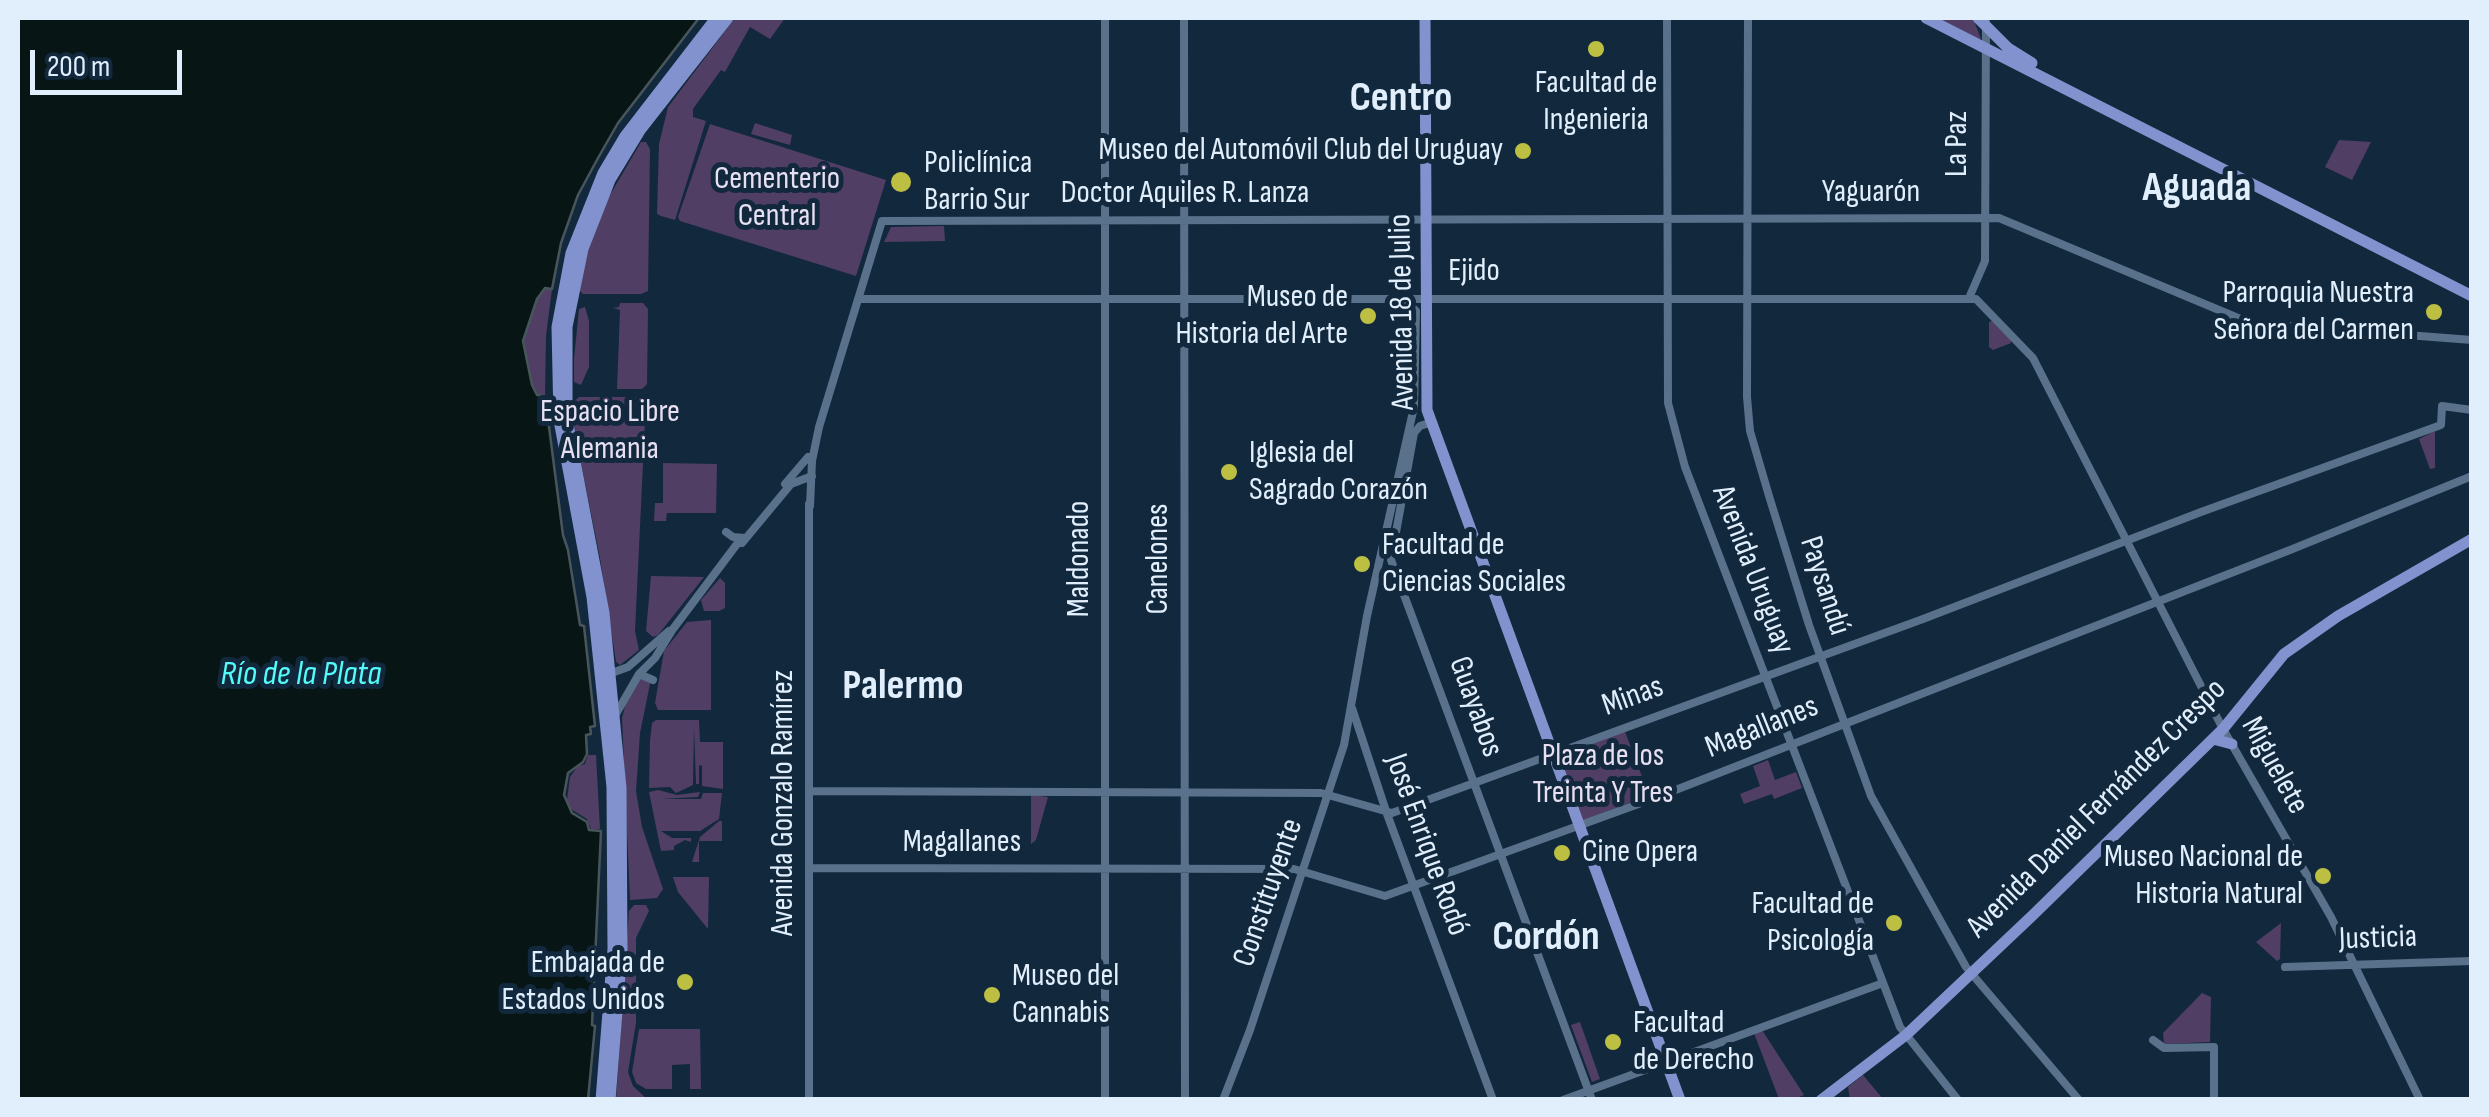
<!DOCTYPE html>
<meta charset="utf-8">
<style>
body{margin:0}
#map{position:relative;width:2489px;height:1117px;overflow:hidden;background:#12283d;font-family:"Sofia Sans Condensed",sans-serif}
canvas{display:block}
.frame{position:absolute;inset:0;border:20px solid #e1effd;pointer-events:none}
.scale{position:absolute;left:30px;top:50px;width:152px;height:45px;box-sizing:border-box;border:5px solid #e1effd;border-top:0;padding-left:12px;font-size:30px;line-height:35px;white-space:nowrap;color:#e1effd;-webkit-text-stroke:8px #12283d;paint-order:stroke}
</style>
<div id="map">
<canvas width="2489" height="1117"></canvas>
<div class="frame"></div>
<div class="scale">200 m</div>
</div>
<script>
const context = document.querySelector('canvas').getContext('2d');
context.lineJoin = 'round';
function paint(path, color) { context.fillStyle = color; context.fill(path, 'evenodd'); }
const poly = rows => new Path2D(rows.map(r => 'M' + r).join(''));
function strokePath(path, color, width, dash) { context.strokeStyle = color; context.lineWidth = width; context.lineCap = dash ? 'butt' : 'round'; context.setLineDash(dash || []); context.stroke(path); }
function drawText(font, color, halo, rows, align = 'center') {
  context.font = font + ' "Sofia Sans Condensed",sans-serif'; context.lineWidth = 10; context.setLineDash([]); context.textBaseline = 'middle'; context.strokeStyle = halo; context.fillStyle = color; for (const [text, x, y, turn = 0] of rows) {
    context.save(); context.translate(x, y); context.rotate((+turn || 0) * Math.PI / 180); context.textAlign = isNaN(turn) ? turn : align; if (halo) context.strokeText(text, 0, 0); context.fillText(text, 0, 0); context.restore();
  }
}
const green = poly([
 [735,18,785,18,770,39,750,27,725,72,721,70,693,109,693,117,706,121,675,220,661,216,657,214,659,144,668,107],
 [1937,18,1973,18,1981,39,1978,39],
 [755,123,792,135,790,145,751,134],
 [710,124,886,180,856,276,680,221,678,217],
 [2339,140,2371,142,2352,180,2325,167],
 [641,142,646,142,650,149,648,291,641,294,583,294,579,290,587,254,607,200],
 [944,226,945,241,884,242,891,227],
 [545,288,552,289,546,336,545,396,537,395,532,386,523,341,537,298],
 [620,303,643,303,648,309,647,384,642,389,617,389,620,310,613,308,619,307],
 [585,307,589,321,589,367,581,385,574,382,574,359,579,309],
 [1992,321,2011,340,2011,343,1993,350,1989,347,1989,322],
 [579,397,638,397,646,401,635,631,639,650,620,665,616,662,600,558,574,428,572,403],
 [2435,431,2435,468,2430,469,2419,439],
 [663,463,717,464,716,513,667,513,666,521,654,521,655,503,663,503],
 [651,576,704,577,658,635,653,637,646,631],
 [720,578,725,583,725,608,719,611,704,611,701,600],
 [711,620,711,710,658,710,655,703,664,651,687,622],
 [641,677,648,679,650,684,640,733,636,791,642,827,663,889,657,898,630,900,622,718,628,695],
 [656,720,699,720,700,742,723,742,723,789,702,786,702,765,699,766,699,784,696,784,694,727,693,785,676,793,670,787,649,788,650,741,652,723],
 [1624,729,1649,795,1582,821,1557,755],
 [588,755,596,755,600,829,591,829,587,819,571,809,567,800,570,777,578,766,585,764],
 [1768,760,1775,780,1796,772,1802,788,1774,799,1772,794,1744,804,1740,794,1760,786,1753,766],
 [658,790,677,795,700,792,698,797,661,799,701,799,703,793,722,793,719,819,700,831,661,831,672,838,691,838,691,842,685,840,674,846,674,850,661,851,649,792],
 [1031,795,1048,797,1036,840,1031,844],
 [719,821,722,821,722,841,699,841,699,862,692,862,700,837],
 [673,877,709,877,708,929,678,892],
 [634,905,646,905,649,911,636,938,636,1023,628,1072,633,1086,647,1099,616,1100,629,911],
 [2281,923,2280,959,2277,961,2256,942],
 [2202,993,2211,997,2210,1042,2164,1044,2163,1033],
 [1580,1022,1600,1079,1592,1082,1571,1025],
 [639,1029,700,1029,701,1089,690,1089,690,1064,672,1065,672,1089,646,1089,636,1083,632,1072],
 [1762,1030,1804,1095,1794,1099,1779,1099,1754,1033],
 [1863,1075,1883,1099,1850,1099,1848,1087]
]);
const water = poly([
 [18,18,699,18,618,123,598,158,578,195,561,243,552,289,545,288,537,299,523,341,532,385,537,395,545,396,563,535,568,550,580,625,584,626,595,726,590,727,591,734,586,735,587,754,583,762,568,773,564,795,572,813,587,822,589,830,601,831,592,1025,595,1026,588,1099,18,1099,18,18]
]);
const minor = poly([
 [1105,18,1105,1100],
 [1184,18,1185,1100],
 [1667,18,1668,403,1685,467,1900,1027,1958,1100],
 [1748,18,1747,397,1750,431,1769,496,1809,625,1871,796,1966,967,2079,1100],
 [1969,298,1985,261,1986,18],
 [858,299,1976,299,2033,358,2223,729,2331,917,2420,1100],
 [1432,422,1420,426,1414,433,1391,560,1592,1100],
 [785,484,808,457],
 [810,506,812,461,819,427,882,221,1999,218,2250,323,2472,340],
 [726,532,733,537,745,538],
 [742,543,791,484,812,476],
 [609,674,628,667,669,631],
 [639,674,653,680],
 [1352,708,1387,814,1493,1100],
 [616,714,639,674,655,658,673,629,737,544,742,542],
 [809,791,1321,793,1392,813,1923,619,2201,512,2441,425,2442,406,2472,410],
 [809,868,1294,869,1385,896,1655,798,2290,550,2472,476],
 [2285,967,2472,961],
 [2153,1040,2164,1048,2214,1047,2214,1100],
 [809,1100,809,504],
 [1223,1100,1250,1030,1344,745,1367,616,1414,407,1416,311,1404,300],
 [1563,1100,1883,983]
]);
const major = poly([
 [1425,18,1427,410,1680,1100],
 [1926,18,2472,296],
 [1978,18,2008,48,2032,63],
 [2213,739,2232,744],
 [601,1100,613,949,612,787,592,597,559,420,557,327,571,253,603,173,625,136,716,18],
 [610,1100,622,949,621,788,604,613,567,419,567,327,583,249,610,180,641,129,728,18],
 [1821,1100,1906,1035,2033,915,2223,729,2284,654,2338,616,2472,539]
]);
const markers = [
 [1596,49,10,"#bdbf43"],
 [1523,151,10,"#bdbf43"],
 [901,182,12,"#bdbf43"],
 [2434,312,10,"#bdbf43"],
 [1368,316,10,"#bdbf43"],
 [1229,472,10,"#bdbf43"],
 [1362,564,10,"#bdbf43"],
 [1562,853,10,"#bdbf43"],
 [2323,876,10,"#bdbf43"],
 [1894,923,10,"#bdbf43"],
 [685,982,10,"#bdbf43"],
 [992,995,10,"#bdbf43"],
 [1613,1042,10,"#bdbf43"]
];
const poiNames = [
 ["Facultad de",1596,84,"center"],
 ["Ingenieria",1596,121,"center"],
 ["Museo del Automóvil Club del Uruguay",1503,151],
 ["Policlínica",924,164,"left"],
 ["Barrio Sur",924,201,"left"],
 ["Parroquia Nuestra",2414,294],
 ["Señora del Carmen",2414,331],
 ["Museo de",1348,298],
 ["Historia del Arte",1348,335],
 ["Iglesia del",1249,454,"left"],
 ["Sagrado Corazón",1249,491,"left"],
 ["Facultad de",1382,546,"left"],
 ["Ciencias Sociales",1382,583,"left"],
 ["Cine Opera",1582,853,"left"],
 ["Museo Nacional de",2303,858],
 ["Historia Natural",2303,895],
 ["Facultad de",1874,905],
 ["Psicología",1874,942],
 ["Embajada de",665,964],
 ["Estados Unidos",665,1001],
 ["Museo del",1012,977,"left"],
 ["Cannabis",1012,1014,"left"],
 ["Facultad",1633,1024,"left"],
 ["de Derecho",1633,1061,"left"]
];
const streetNames = [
 ["La Paz",1958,144,-90],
 ["Yaguarón",1871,193],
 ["Doctor Aquiles R. Lanza",1185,194],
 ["Ejido",1474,272],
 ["Avenida 18 de Julio",1403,312,-91],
 ["Maldonado",1080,559,-90],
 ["Canelones",1159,559,-90],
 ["Avenida Uruguay",1752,570,69],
 ["Paysandú",1824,586,72],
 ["Minas",1633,697,-20],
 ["Guayabos",1475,707,70],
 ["Magallanes",1762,728,-22],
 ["Miguelete",2274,766,61],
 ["Avenida Gonzalo Ramírez",784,803,-90],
 ["Avenida Daniel Fernández Crespo",2097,809,-45],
 ["Magallanes",962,843],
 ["José Enrique Rodó",1426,845,70],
 ["Constituyente",1269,893,-71],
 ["Justicia",2378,939,-2]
];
const parkNames = [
 ["Cementerio",777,180],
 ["Central",777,217],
 ["Espacio Libre",610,413],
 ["Alemania",610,450],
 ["Plaza de los",1603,757],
 ["Treinta Y Tres",1603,794]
];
const waterNames = [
 ["Río de la Plata",301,675]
];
const districtNames = [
 ["Centro",1401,99],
 ["Aguada",2197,189],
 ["Palermo",903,687],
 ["Cordón",1546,938]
];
paint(green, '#503e65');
paint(water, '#071515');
strokePath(water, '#48565b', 2.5);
strokePath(minor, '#59718a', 8);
strokePath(major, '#8292ce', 11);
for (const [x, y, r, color] of markers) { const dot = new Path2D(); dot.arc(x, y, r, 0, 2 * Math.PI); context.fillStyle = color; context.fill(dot); strokePath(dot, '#12283d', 4); }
drawText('32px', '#e1effd', '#12283d', poiNames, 'right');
drawText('32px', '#e1effd', '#12283d', streetNames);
drawText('32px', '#e7dff2', '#12283d', parkNames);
drawText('italic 35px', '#53fbf9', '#12283d', waterNames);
drawText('bold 42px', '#e1effd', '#12283d', districtNames);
</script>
